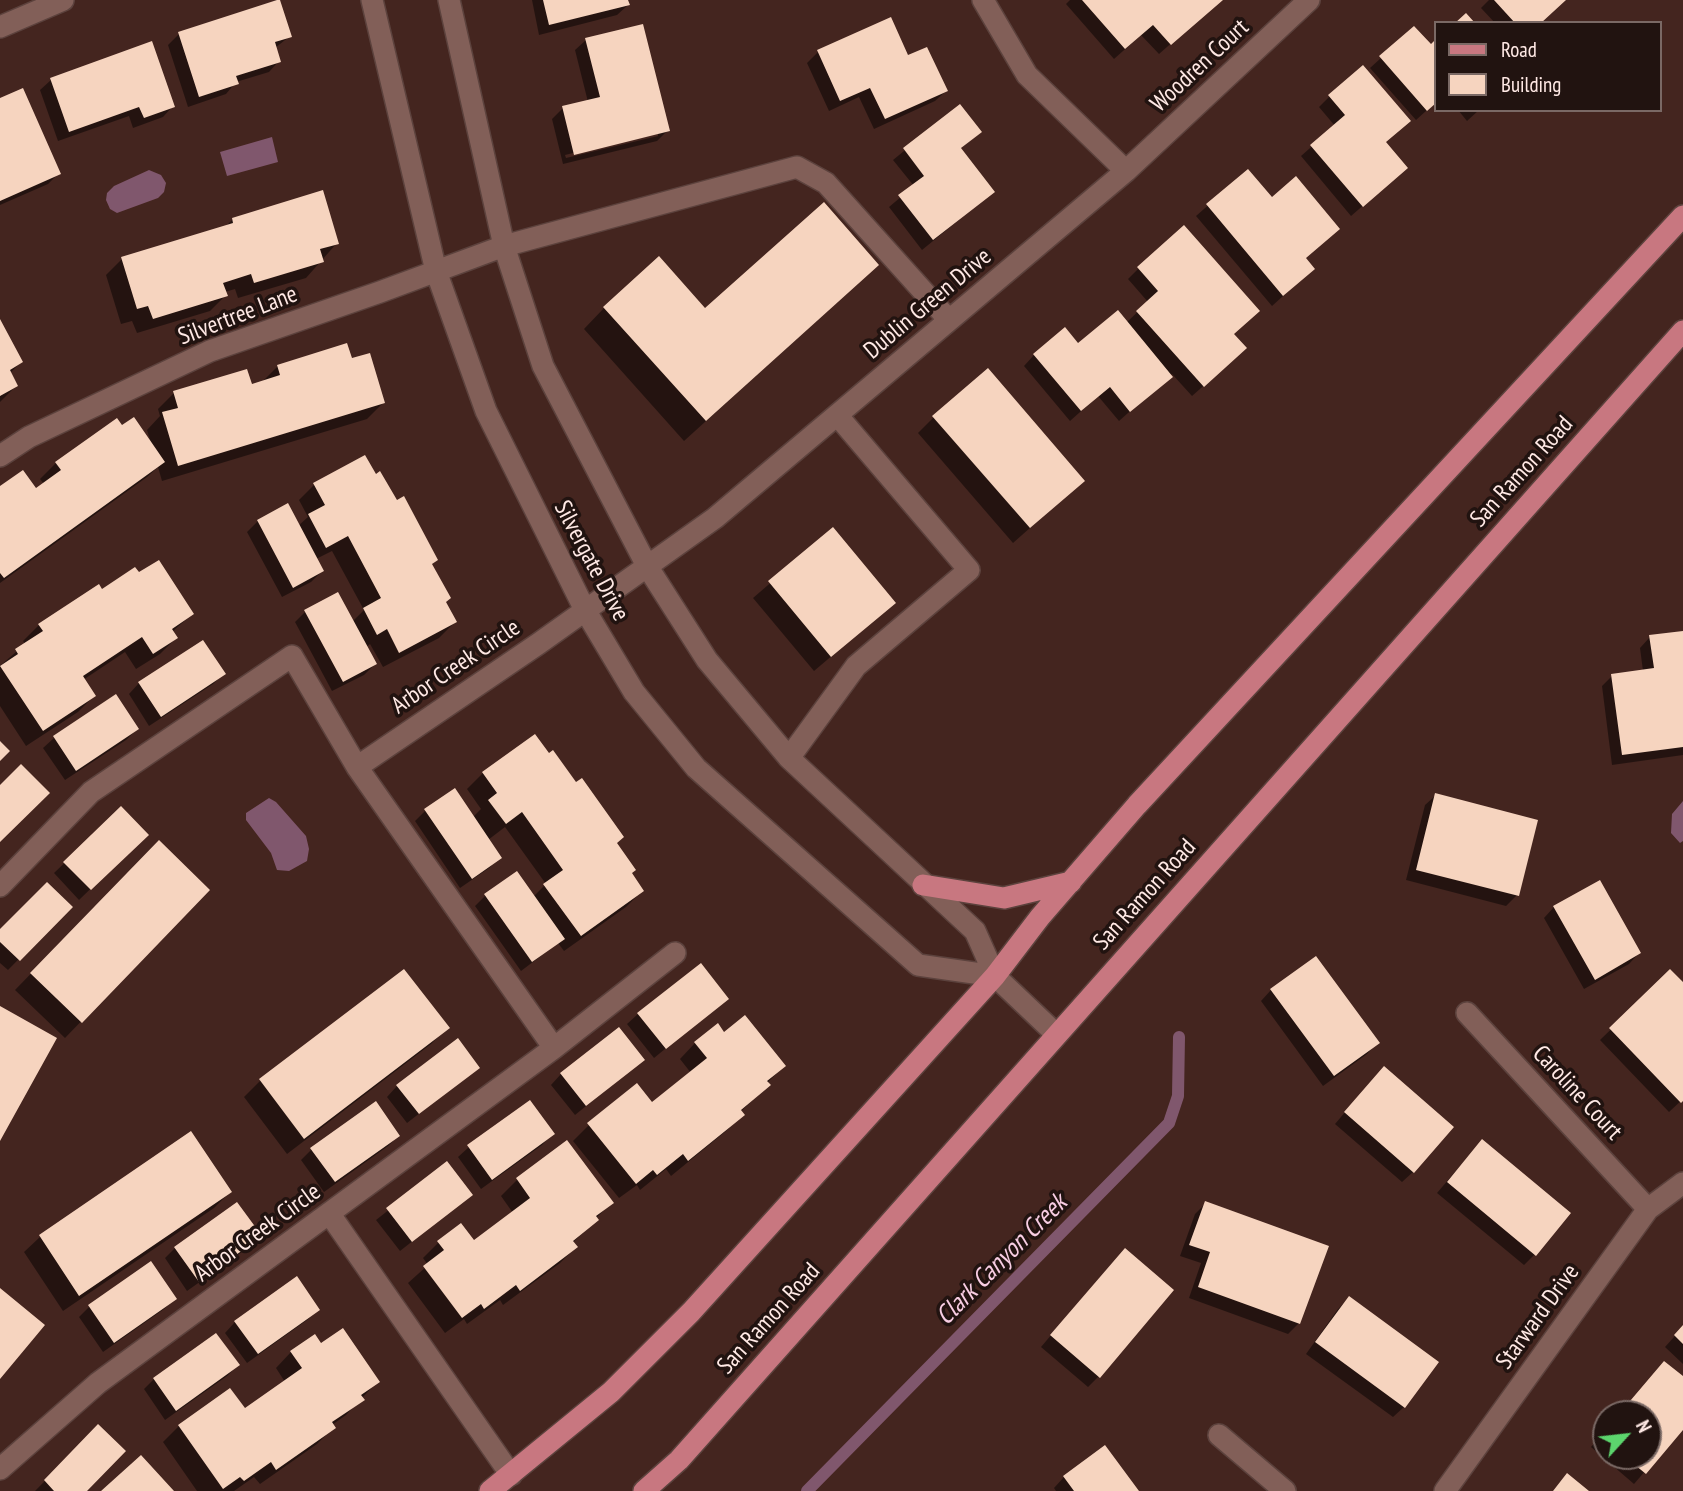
<!DOCTYPE html>
<style>
body{margin:0}
#map{position:relative;width:1683px;height:1491px;overflow:hidden;background:#44251f;font-family:"PT Sans Narrow",sans-serif}
canvas{display:block}
.legend{position:absolute;left:1434px;top:21px;width:228px;height:91px;box-sizing:border-box;background:#211310;border:2px solid #7a6965;margin:0;padding:9px 12px;list-style:none;font-size:21px;color:#ffe9e5}
.legend li{display:flex;align-items:center;gap:14px;height:35px}
.legend b{width:35px;border:2px solid #7a6965}
.north{position:absolute;left:1592px;top:1400px;width:70px;height:70px;box-sizing:border-box;background:#211310;border:2px solid #7a6965;border-radius:50%;rotate:63deg;font-size:19px;font-weight:700;line-height:28px;text-align:center;color:#ffe9e5}
.north::after{content:'';display:block;margin:auto;width:24px;height:32px;background:#5cd56d;clip-path:polygon(50% 0,100% 100%,50% 72%,0 100%)}
</style>
<div id="map">
<canvas width="1683" height="1491"></canvas>
<ul class="legend">
<li><b style="height:9px;background:#c87780"></b>Road</li>
<li><b style="height:19px;background:#f6d4bf"></b>Building</li>
</ul>
<div class="north">N</div>
</div>
<script>
const context = document.querySelector('canvas').getContext('2d');
context.lineJoin = 'round';
function paint(path, color) { context.fillStyle = color; context.fill(path, 'evenodd'); }
const poly = rows => new Path2D(rows.map(r => 'M' + r).join(''));
function strokePath(path, color, width, dash) { context.strokeStyle = color; context.lineWidth = width; context.lineCap = dash ? 'butt' : 'round'; context.setLineDash(dash || []); context.stroke(path); }
function drawText(font, color, halo, rows, align = 'center') {
  context.font = font + ' "PT Sans Narrow",sans-serif'; context.lineWidth = 7; context.setLineDash([]); context.textBaseline = 'middle'; context.strokeStyle = halo; context.fillStyle = color; for (const [text, x, y, turn = 0] of rows) {
    context.save(); context.translate(x, y); context.rotate((+turn || 0) * Math.PI / 180); context.textAlign = isNaN(turn) ? turn : align; if (halo) context.strokeText(text, 0, 0); context.fillText(text, 0, 0); context.restore();
  }
}
const water = poly([
 [272,137,278,162,227,176,220,152],
 [149,170,161,175,166,183,164,192,158,198,117,213,110,209,106,200,107,193,114,186],
 [269,798,276,802,306,836,309,849,307,861,289,871,277,870,271,853,246,820,246,813],
 [1683,801,1683,841,1680,843,1671,833,1672,814]
]);
const shadow = poly([
 [532,0,626,0,628,5,617,15,539,35],
 [1070,0,1218,0,1208,11,1159,54,1141,35,1114,59,1066,4],
 [1489,0,1564,0,1539,23,1495,23,1481,8],
 [890,19,908,57,946,91,935,101,874,129,859,97,829,111,807,63,818,52],
 [1414,28,1431,46,1436,41,1436,102,1416,120,1370,68],
 [179,34,290,36,275,48,279,61,269,72,236,82,226,94,188,107,168,45],
 [586,40,668,130,657,141,563,164,552,119,563,108,588,102,575,50],
 [658,132,658,136,566,158,565,155],
 [151,43,173,106,163,117,133,128,129,116,58,141,40,90,51,80],
 [1330,96,1384,143,1395,178,1351,216,1301,156,1335,126,1319,107],
 [0,100,59,173,48,184,0,205],
 [959,106,980,132,960,149,993,192,922,250,889,207,914,186,893,160],
 [1458,110,1479,110,1467,121],
 [1247,171,1313,269,1272,306,1196,216],
 [233,219,337,243,306,278,238,298,235,289,225,292,226,295,210,311,137,333,132,321,121,324,106,275,122,259,224,228],
 [1138,269,1232,335,1234,359,1192,396,1172,374,1119,421,1098,396,1070,421,1024,366,1034,355,1078,346,1126,323,1148,302,1128,279],
 [856,285,684,441,584,329,604,308,705,311],
 [0,323,21,362,10,373,16,386,0,402],
 [351,360,383,403,367,419,162,481,158,467,147,477,0,583,0,488,35,490,44,484,40,479,56,463,117,420,122,428,151,443,147,430,160,416,158,409,174,393,251,386,262,382,278,366],
 [934,417,1066,496,1013,543,918,433],
 [375,476,436,560,431,565,445,603,455,622,439,638,383,667,370,644,366,647,375,664,364,675,332,691,295,622,305,612,352,622,364,610,332,551,316,559,322,571,311,582,282,597,247,532,258,521,298,526,308,517,299,500,315,484],
 [833,529,894,603,814,671,753,598],
 [138,575,192,614,172,632,176,638,160,654,136,669,125,652,83,680,94,696,78,712,26,746,0,706,0,666,25,644,23,641,39,625],
 [1683,633,1683,755,1612,765,1602,686,1612,676,1643,671,1640,648,1650,637],
 [223,674,213,684,149,726,129,694,139,683],
 [116,697,137,729,126,740,65,780,43,748,54,738],
 [483,773,615,844,630,874,642,891,626,907,564,951,558,943,521,971,475,906,485,896,533,897,546,884,505,827,488,840,500,857,489,868,460,888,415,821,425,811,473,817,481,809,467,789],
 [1436,795,1517,895,1506,906,1406,880,1425,805],
 [121,809,146,835,79,900,54,873],
 [159,842,208,890,65,1038,15,990],
 [70,907,8,970,0,963,0,932],
 [1554,907,1639,953,1629,964,1584,989,1544,918],
 [404,971,447,1028,431,1044,287,1154,244,1097,260,1081],
 [1670,972,1683,985,1683,1099,1669,1112,1600,1040],
 [1271,990,1377,1043,1367,1054,1323,1086,1261,1001],
 [726,999,654,1058,627,1024,638,1014],
 [724,1034,784,1066,767,1083,769,1085,740,1112,742,1115,726,1131,671,1176,666,1169,640,1190,637,1185,619,1198,573,1141,589,1125,652,1104,691,1073,680,1059,695,1043],
 [643,1060,575,1115,551,1085,561,1074],
 [478,1068,407,1123,387,1097,397,1086],
 [1373,1079,1413,1172,1402,1182,1335,1124],
 [191,1134,230,1192,214,1208,63,1311,24,1252,40,1237],
 [552,1134,542,1145,481,1189,458,1157,469,1147],
 [398,1136,388,1146,324,1192,301,1160,312,1149],
 [567,1143,611,1203,596,1218,597,1220,572,1243,576,1247,560,1263,503,1305,500,1300,467,1324,464,1319,445,1333,408,1283,428,1265,423,1258,439,1242,473,1242,513,1213,501,1196,517,1180],
 [1472,1152,1535,1254,1524,1265,1437,1193],
 [447,1164,471,1195,400,1251,376,1220],
 [1206,1203,1299,1323,1288,1334,1189,1298,1201,1263,1180,1256,1195,1214],
 [260,1236,249,1247,187,1291,165,1258,175,1248],
 [1114,1261,1099,1376,1088,1387,1041,1347],
 [1349,1298,1404,1407,1393,1417,1306,1354,1338,1309],
 [174,1299,164,1309,103,1352,79,1317,90,1306],
 [318,1310,307,1320,247,1363,225,1333,235,1322],
 [1683,1327,1683,1364,1665,1347],
 [321,1345,378,1381,346,1415,332,1425,333,1428,317,1444,260,1484,254,1477,234,1491,197,1491,163,1442,179,1426,244,1411,285,1382,276,1368,291,1352],
 [238,1365,227,1376,165,1420,144,1389,154,1379],
 [1683,1379,1683,1427,1634,1484,1591,1447,1606,1430,1606,1456,1648,1456,1648,1414,1620,1414],
 [98,1427,85,1491,35,1491],
 [1064,1477,1136,1491,1056,1491,1054,1488]
]);
const stream = poly([
 [807,1491,1169,1123,1178,1096,1179,1037]
]);
const building = poly([
 [277,0,280,0,292,37,275,42,281,62,236,76,239,84,199,97,178,32],
 [543,0,628,0,630,5,549,25],
 [1082,0,1223,0,1171,45,1153,25,1125,49],
 [1494,0,1566,0,1541,23,1515,23],
 [1466,13,1475,23,1455,23],
 [891,17,908,55,927,47,948,91,885,119,870,88,840,101,817,50],
 [643,24,670,131,574,155,562,106,600,97,585,38],
 [1414,26,1431,44,1436,39,1436,103,1427,111,1379,56],
 [152,41,175,107,144,118,139,107,69,132,50,78],
 [1363,65,1411,121,1386,142,1408,168,1363,207,1310,145,1345,115,1328,95],
 [23,88,61,174,0,201,0,98],
 [960,104,982,132,961,148,995,192,933,240,898,195,924,176,903,148],
 [1248,169,1272,197,1296,176,1340,229,1306,258,1315,269,1283,296,1206,204],
 [323,190,339,244,320,249,324,262,254,283,251,274,223,283,228,296,153,319,148,306,137,309,121,257,233,223,232,218],
 [824,202,879,265,706,421,603,307,659,256,705,308],
 [1184,225,1260,311,1234,334,1247,348,1204,387,1136,311,1158,291,1137,267],
 [1118,310,1173,377,1130,412,1110,387,1081,411,1033,354,1065,327,1078,343],
 [0,319,23,362,10,370,18,386,0,396],
 [347,343,352,358,370,353,385,403,178,466,162,412,178,408,173,391,247,369,252,384,280,375,277,365],
 [988,368,1085,481,1030,528,932,416],
 [134,417,165,462,4,578,0,573,0,486,23,470,36,488,61,470,55,462,117,418,122,425],
 [365,455,376,474,380,471,397,500,404,496,438,560,432,564,451,598,446,602,457,622,399,653,387,629,377,635,363,608,381,598,348,536,326,548,308,514,325,505,313,483],
 [288,503,324,571,293,588,257,520],
 [833,527,896,603,831,657,768,581],
 [159,560,194,614,172,629,178,638,153,654,142,637,83,676,96,696,43,731,0,666,18,654,15,649,43,631,38,624,99,584,102,589,135,567,139,572],
 [338,592,377,664,343,682,304,610],
 [1683,631,1683,747,1622,755,1611,674,1654,668,1649,635],
 [203,640,226,674,161,717,138,682],
 [116,694,139,729,76,771,53,736],
 [535,734,549,753,553,750,576,782,582,778,624,837,617,843,636,870,632,873,644,891,581,936,543,884,563,870,522,812,506,824,488,800,497,793,482,772],
 [0,741,10,751,0,761],
 [21,764,50,793,0,842,0,785],
 [455,788,502,858,472,879,424,809],
 [1435,793,1538,820,1519,896,1416,870],
 [121,806,149,835,91,890,63,862],
 [159,840,210,890,82,1023,30,973],
 [517,871,565,939,532,962,484,894],
 [1600,880,1641,953,1595,980,1553,906],
 [47,882,73,907,20,961,0,942,0,929],
 [1316,956,1380,1043,1334,1076,1270,989],
 [701,963,729,999,666,1049,637,1013],
 [404,969,450,1028,304,1139,259,1079],
 [1670,969,1683,982,1683,1101,1681,1103,1609,1028],
 [0,1006,57,1038,0,1141],
 [745,1015,786,1066,767,1081,771,1085,741,1110,745,1115,688,1161,683,1154,657,1175,653,1170,636,1184,587,1123,637,1083,652,1102,707,1058,694,1042,718,1023,724,1032],
 [619,1027,645,1060,586,1106,560,1073],
 [458,1038,480,1068,419,1114,396,1085],
 [1384,1066,1454,1127,1414,1173,1344,1112],
 [530,1100,555,1134,492,1180,467,1145],
 [376,1101,400,1136,335,1182,310,1148],
 [191,1131,232,1192,79,1296,39,1235],
 [1482,1139,1571,1213,1536,1256,1447,1182],
 [567,1140,614,1203,596,1216,599,1220,573,1241,578,1247,520,1291,516,1285,484,1309,481,1304,462,1318,423,1266,444,1250,437,1241,461,1223,474,1240,530,1198,516,1178],
 [447,1161,473,1195,412,1242,386,1208],
 [1205,1201,1329,1246,1300,1324,1198,1287,1210,1252,1189,1245],
 [237,1202,262,1236,199,1282,174,1247],
 [1125,1248,1174,1290,1100,1378,1050,1335],
 [151,1261,177,1299,114,1343,88,1305],
 [297,1276,320,1310,258,1354,234,1321],
 [0,1288,45,1325,0,1379],
 [1349,1296,1439,1362,1405,1408,1315,1342],
 [1683,1325,1683,1344,1674,1335],
 [343,1328,380,1382,361,1395,365,1400,332,1422,336,1428,276,1470,271,1462,244,1481,240,1477,223,1489,178,1425,230,1388,245,1408,302,1368,290,1351,315,1334,321,1343],
 [216,1333,240,1365,176,1411,153,1378],
 [1664,1361,1683,1376,1683,1430,1646,1474,1624,1456,1648,1456,1648,1414,1619,1414],
 [98,1424,126,1451,87,1491,54,1491,44,1480],
 [1105,1445,1139,1491,1074,1491,1063,1476],
 [141,1455,174,1491,101,1491],
 [1567,1473,1589,1491,1553,1491]
]);
const minor = poly([
 [372,0,436,271,486,411,585,610,634,692,696,768,918,965,995,976],
 [449,0,504,246,543,366,647,566,707,660,789,758,975,931,995,976,1056,1034],
 [0,27,63,0],
 [1126,171,1309,0],
 [0,456,29,437,210,351,380,292,504,246,797,167,826,183,949,320],
 [789,758,856,666,969,570,837,415],
 [357,767,538,644,715,518,1126,171,1027,75,983,0],
 [0,886,91,792,292,656,357,767,554,1048],
 [1467,1013,1648,1209],
 [329,1213,511,1475],
 [1219,1435,1285,1491],
 [0,1469,98,1383,554,1048,675,953],
 [1445,1491,1648,1209,1683,1183]
]);
const major = poly([
 [923,885,1004,898,1071,882],
 [490,1491,611,1392,691,1312,995,976,1040,917,1137,805,1683,216],
 [644,1491,679,1460,1683,331]
]);
const streetNames = [
 ["Woodren Court",1200,66,-43],
 ["Dublin Green Drive",928,304,-40],
 ["Silvertree Lane",238,316,-21],
 ["San Ramon Road",1522,472,-48],
 ["Silvergate Drive",591,561,62],
 ["Arbor Creek Circle",456,667,-34],
 ["San Ramon Road",1145,895,-48],
 ["Caroline Court",1577,1093,47],
 ["Arbor Creek Circle",258,1233,-36],
 ["Starward Drive",1538,1317,-54],
 ["San Ramon Road",769,1319,-48]
];
const waterNames = [
 ["Clark Canyon Creek",1002,1260,-45]
];
paint(water, '#80576d');
paint(shadow, '#0007');
strokePath(stream, '#80576d', 12);
paint(building, '#f6d4bf');
strokePath(minor, '#5c423d', 24);
strokePath(major, '#5c423d', 24);
strokePath(minor, '#825f58', 21);
strokePath(major, '#c87780', 21);
drawText('24px', '#ffe9e5', '#211310', streetNames);
drawText('italic 26px', '#f8cde3', '#211310', waterNames);
</script>
